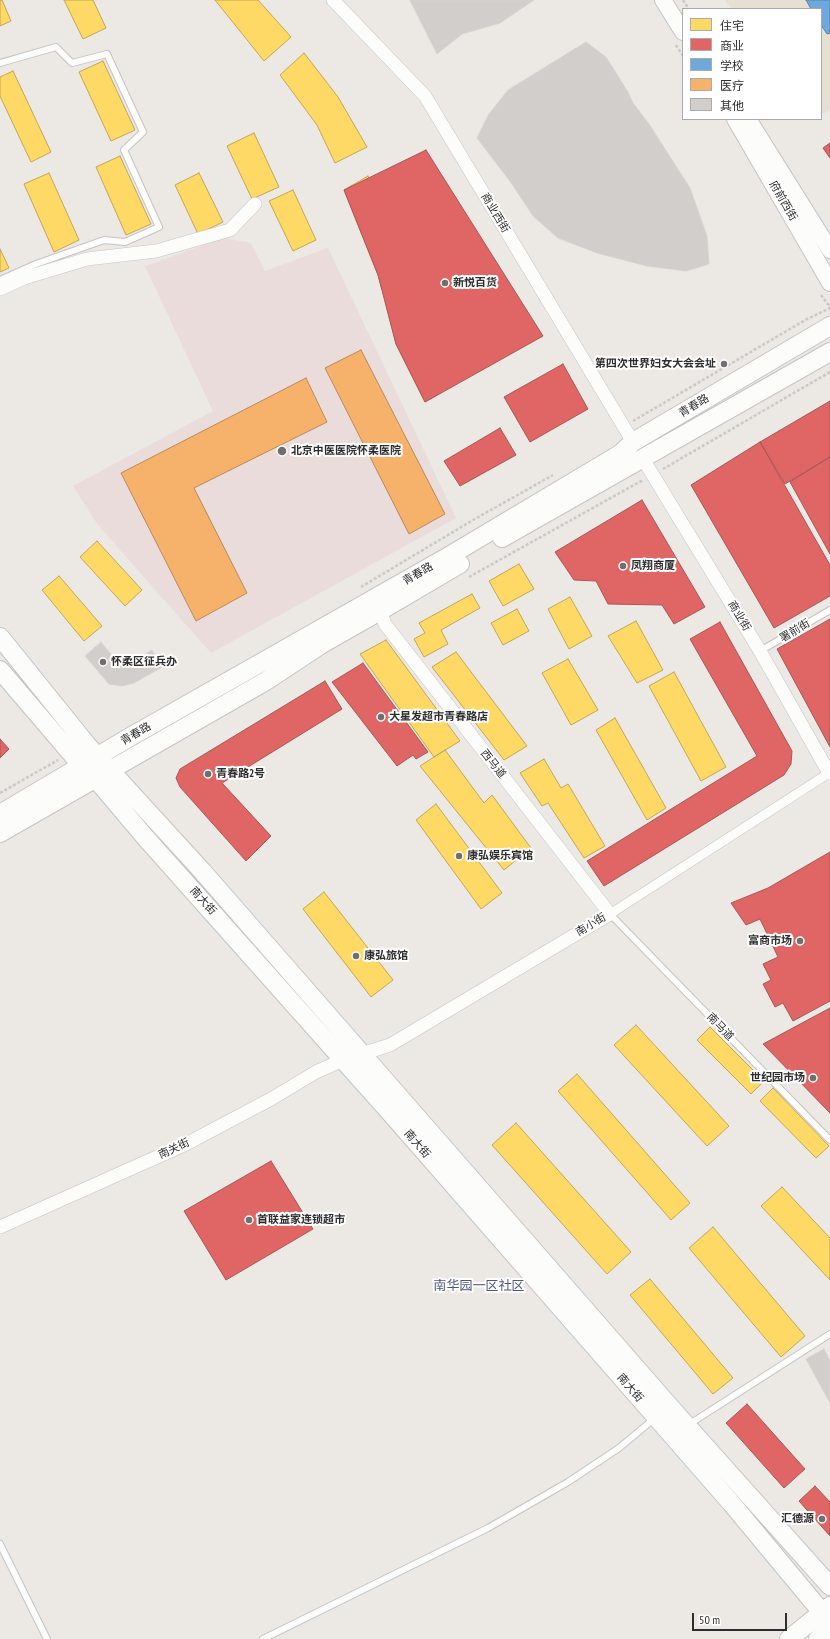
<!DOCTYPE html>
<meta charset="utf-8">
<style>
body{margin:0}
#map{position:relative;width:830px;height:1639px;overflow:hidden;background:#ece8e4;font-family:"PT Sans Narrow","Noto Sans SC",sans-serif}
canvas{display:block}
.legend{position:absolute;left:682px;top:8px;width:140px;height:112px;box-sizing:border-box;background:#fff;border:1px solid #ababab;margin:0;padding:5px 7px;list-style:none;font-size:12px;color:#2e2e2e}
.legend li{display:flex;align-items:center;gap:8px;height:20px}
.legend b{width:20px;border:1px solid #ababab}
.scale{position:absolute;left:692px;top:1613px;width:95px;height:18px;box-sizing:border-box;border:2px solid #2e2e2e;border-top:0;padding-left:5px;font-size:12px;line-height:14px;white-space:nowrap;color:#2e2e2e;-webkit-text-stroke:3px #fff;paint-order:stroke}
</style>
<div id="map">
<canvas width="830" height="1639"></canvas>
<ul class="legend">
<li><b style="height:11px;background:#ffd966"></b>住宅</li>
<li><b style="height:11px;background:#e06666"></b>商业</li>
<li><b style="height:11px;background:#6fa8dc"></b>学校</li>
<li><b style="height:11px;background:#f6b26b"></b>医疗</li>
<li><b style="height:11px;background:#d1cecb"></b>其他</li>
</ul>
<div class="scale">50 m</div>
</div>
<script>
const context = document.querySelector('canvas').getContext('2d');
context.lineJoin = 'round';
function paint(path, color) { context.fillStyle = color; context.fill(path, 'evenodd'); }
const poly = rows => new Path2D(rows.map(r => 'M' + r).join(''));
function strokePath(path, color, width, dash) { context.strokeStyle = color; context.lineWidth = width; context.lineCap = dash ? 'butt' : 'round'; context.setLineDash(dash || []); context.stroke(path); }
function drawText(font, color, halo, rows, align = 'center') {
  context.font = font + ' "PT Sans Narrow","Noto Sans SC",sans-serif'; context.lineWidth = 4; context.setLineDash([]); context.textBaseline = 'middle'; context.strokeStyle = halo; context.fillStyle = color; for (const [text, x, y, turn = 0] of rows) {
    context.save(); context.translate(x, y); context.rotate((+turn || 0) * Math.PI / 180); context.textAlign = isNaN(turn) ? turn : align; if (halo) context.strokeText(text, 0, 0); context.fillText(text, 0, 0); context.restore();
  }
}
const education = poly([
 [725,0,830,0,830,110,821,115,821,9,731,9]
]);
const medical = poly([
 [224,238,251,243,265,271,328,248,456,518,211,653,98,525,73,486,213,411,145,266]
]);
const homes = poly([
 [0,0,2,0,11,21,0,26,0,0],
 [64,0,93,0,106,28,83,39,64,0],
 [215,0,258,0,291,37,264,61,215,0],
 [304,53,338,97,367,147,335,163,317,125,280,75,304,53],
 [103,61,135,130,111,141,79,72,103,61],
 [13,71,51,152,31,162,0,96,0,77,13,71],
 [254,133,279,187,252,199,227,146,254,133],
 [120,156,151,224,126,235,96,167,120,156],
 [49,173,79,240,54,252,24,184,49,173],
 [199,173,223,222,198,234,175,185,199,173],
 [368,176,403,264,404,285,382,290,378,275,344,190,368,176],
 [293,190,316,240,293,251,269,201,293,190],
 [0,249,9,268,0,272,0,249],
 [405,301,414,337,442,392,425,402,396,344,386,305,405,301],
 [97,541,142,590,125,606,80,557,97,541],
 [519,564,534,589,503,606,489,581,519,564],
 [59,576,102,626,84,641,42,590,59,576],
 [472,594,480,608,441,630,448,644,424,657,414,639,425,633,419,623,472,594],
 [570,597,592,636,569,649,548,609,570,597],
 [517,609,529,631,503,645,491,623,517,609],
 [636,621,663,670,637,683,608,636,636,621],
 [386,640,460,741,434,757,360,654,386,640],
 [456,652,527,746,504,760,432,667,456,652],
 [568,659,598,710,571,725,542,673,568,659],
 [674,672,726,767,701,781,649,686,674,672],
 [615,718,666,808,647,820,596,730,615,718],
 [445,750,484,803,492,795,531,848,504,870,420,766,445,750],
 [544,759,561,788,568,784,605,846,584,858,548,803,542,806,520,773,544,759],
 [436,804,502,893,481,909,416,820,436,804],
 [324,892,393,980,371,997,303,909,324,892],
 [636,1025,729,1126,707,1146,614,1045,636,1025],
 [710,1027,764,1081,751,1094,697,1040,710,1027],
 [577,1074,690,1203,671,1220,558,1091,577,1074],
 [773,1088,829,1146,816,1158,760,1101,773,1088],
 [516,1123,631,1252,607,1274,492,1145,516,1123],
 [782,1187,830,1238,830,1280,761,1206,782,1187],
 [713,1227,805,1336,781,1357,689,1248,713,1227],
 [650,1279,733,1378,713,1394,630,1295,650,1279]
]);
const shops = poly([
 [830,143,830,158,823,148,830,143],
 [426,150,543,336,425,402,396,344,378,275,344,190,426,150],
 [563,364,588,409,530,442,504,397,563,364],
 [830,401,830,457,785,484,760,442,830,401],
 [500,428,516,455,460,486,444,461,500,428],
 [760,442,830,565,830,596,774,628,691,485,760,442],
 [830,457,830,554,790,482,830,457],
 [642,500,705,607,674,624,662,605,608,604,596,581,574,580,555,552,642,500],
 [830,619,830,747,777,649,830,619],
 [720,622,792,751,791,764,784,775,604,886,587,861,757,756,690,639,720,622],
 [363,663,428,752,416,759,413,755,397,766,332,682,363,663],
 [325,681,342,709,222,783,271,836,246,861,180,787,176,778,180,769,325,681],
 [0,739,9,749,0,758,0,739],
 [830,852,830,1001,793,1021,783,1003,775,1007,763,984,771,980,763,964,778,957,760,919,746,925,731,903,768,888,830,852],
 [830,1008,830,1113,763,1044,830,1008],
 [271,1161,313,1229,226,1280,184,1211,271,1161],
 [747,1404,805,1469,784,1488,726,1423,747,1404],
 [815,1486,830,1502,830,1536,799,1501,815,1486]
]);
const schools = poly([
 [806,0,830,0,830,33,827,34,821,25,821,9,811,9,806,0]
]);
const health = poly([
 [361,350,445,514,409,534,325,368,361,350],
 [306,378,327,422,194,488,247,593,196,621,121,473,306,378]
]);
const building = poly([
 [410,0,534,0,500,23,462,34,437,54,410,0],
 [586,42,606,57,628,92,633,103,649,124,690,188,707,236,709,264,686,271,647,266,597,253,558,238,533,216,512,184,477,138,489,114,508,90,586,42],
 [101,642,122,668,152,650,162,667,134,683,122,686,109,684,85,656,101,642],
 [824,1349,830,1361,830,1403,806,1359,824,1349]
]);
const path = poly([
 [683,0,689,9],
 [676,45,683,56],
 [821,295,830,307],
 [633,421,807,319,830,308],
 [663,469,830,372],
 [469,577,643,480],
 [361,587,473,520,553,475],
 [0,793,58,760]
]);
const service = poly([
 [0,63,56,47,72,63,107,54,143,132,124,150,159,227,125,242,104,240,36,264,0,280],
 [760,651,830,610],
 [610,914,830,1140],
 [688,1425,830,1334],
 [0,1544,47,1639],
 [263,1639,488,1528,568,1482,619,1448,655,1418]
]);
const pedestrian = poly([
 [610,914,829,773,830,775]
]);
const minor = poly([
 [333,0,425,96,633,442],
 [0,289,24,278,87,259,156,251,230,230,255,204],
 [643,459,760,651,829,773,830,772],
 [0,1227,186,1144,271,1099,316,1072,343,1060,390,1045,610,914,385,624,380,611]
]);
const tertiary = poly([
 [663,0,683,32],
 [735,119,830,283],
 [748,119,830,250]
]);
const secondary = poly([
 [502,538,830,352],
 [0,637,87,745,203,872,671,1408,830,1586],
 [0,670,82,766,96,779,145,837,395,1118,732,1504,830,1622],
 [0,814,130,737,449,556,620,454,633,442,830,326],
 [0,833,266,681,322,644,380,611,460,564],
 [789,1639,830,1606],
 [818,1639,830,1629]
]);
const markers = [
 [445,283,4,"#706f6e"],
 [724,364,4,"#706f6e"],
 [282,451,5,"#706f6e"],
 [623,566,4,"#706f6e"],
 [103,662,4,"#706f6e"],
 [381,717,4,"#706f6e"],
 [208,774,4,"#706f6e"],
 [459,856,4,"#706f6e"],
 [800,941,4,"#706f6e"],
 [356,956,4,"#706f6e"],
 [813,1078,4,"#706f6e"],
 [249,1220,4,"#706f6e"],
 [822,1519,4,"#706f6e"]
];
const streetNames = [
 ["府前西街",783,201,60],
 ["商业西街",495,213,59],
 ["青春路",694,406,-31],
 ["青春路",418,574,-30],
 ["商业街",739,616,59],
 ["署前街",795,631,-31],
 ["青春路",136,734,-30],
 ["西马道",493,764,52],
 ["南大街",203,901,48],
 ["南小街",591,925,-31],
 ["南马道",720,1027,46],
 ["南大街",417,1144,49],
 ["南关街",174,1149,-25],
 ["南大街",630,1388,49]
];
const poiNames = [
 ["新悦百货",453,283],
 ["第四次世界妇女大会会址",716,364,"right"],
 ["北京中医医院怀柔医院",291,451],
 ["凤翔商厦",631,566],
 ["怀柔区征兵办",111,662],
 ["大星发超市青春路店",389,717],
 ["青春路2号",216,774],
 ["康弘娱乐宾馆",467,856],
 ["富商市场",792,941,"right"],
 ["康弘旅馆",364,956],
 ["世纪园市场",805,1078,"right"],
 ["首联益家连锁超市",257,1220],
 ["汇德源",814,1519,"right"]
];
const quarterNames = [
 ["南华园一区社区",479,1286]
];
paint(education, '#e6e0d3');
paint(medical, '#e9dcdb');
paint(homes, '#ffd966');
strokePath(homes, '#c0a655', 1);
paint(shops, '#e06666');
strokePath(shops, '#ab5555', 1);
paint(schools, '#6fa8dc');
strokePath(schools, '#5c83a8', 1);
paint(health, '#f6b26b');
strokePath(health, '#ba8a59', 1);
paint(building, '#d1cecb');
strokePath(building, '#d7d4d0', 1);
strokePath(service, '#c5c4c5', 8);
strokePath(pedestrian, '#c5c4c5', 10);
strokePath(minor, '#c5c4c5', 14);
strokePath(tertiary, '#c5c4c5', 18);
strokePath(secondary, '#c5c4c5', 20);
strokePath(path, '#c9c9c8', 2.5, [3, 2]);
strokePath(service, '#fcfcfb', 6);
strokePath(pedestrian, '#fcfcfb', 9);
strokePath(minor, '#fcfcfb', 13);
strokePath(tertiary, '#fcfcfb', 16);
strokePath(secondary, '#fcfcfb', 18);
for (const [x, y, r, color] of markers) { const dot = new Path2D(); dot.arc(x, y, r, 0, 2 * Math.PI); context.fillStyle = color; context.fill(dot); strokePath(dot, '#fff', 1.5); }
drawText('11px', '#2e2e2e', '#fff', streetNames);
drawText('bold 11px', '#2e2e2e', '#fff', poiNames, 'left');
drawText('13px', '#4d5680', '#fff', quarterNames);
</script>
